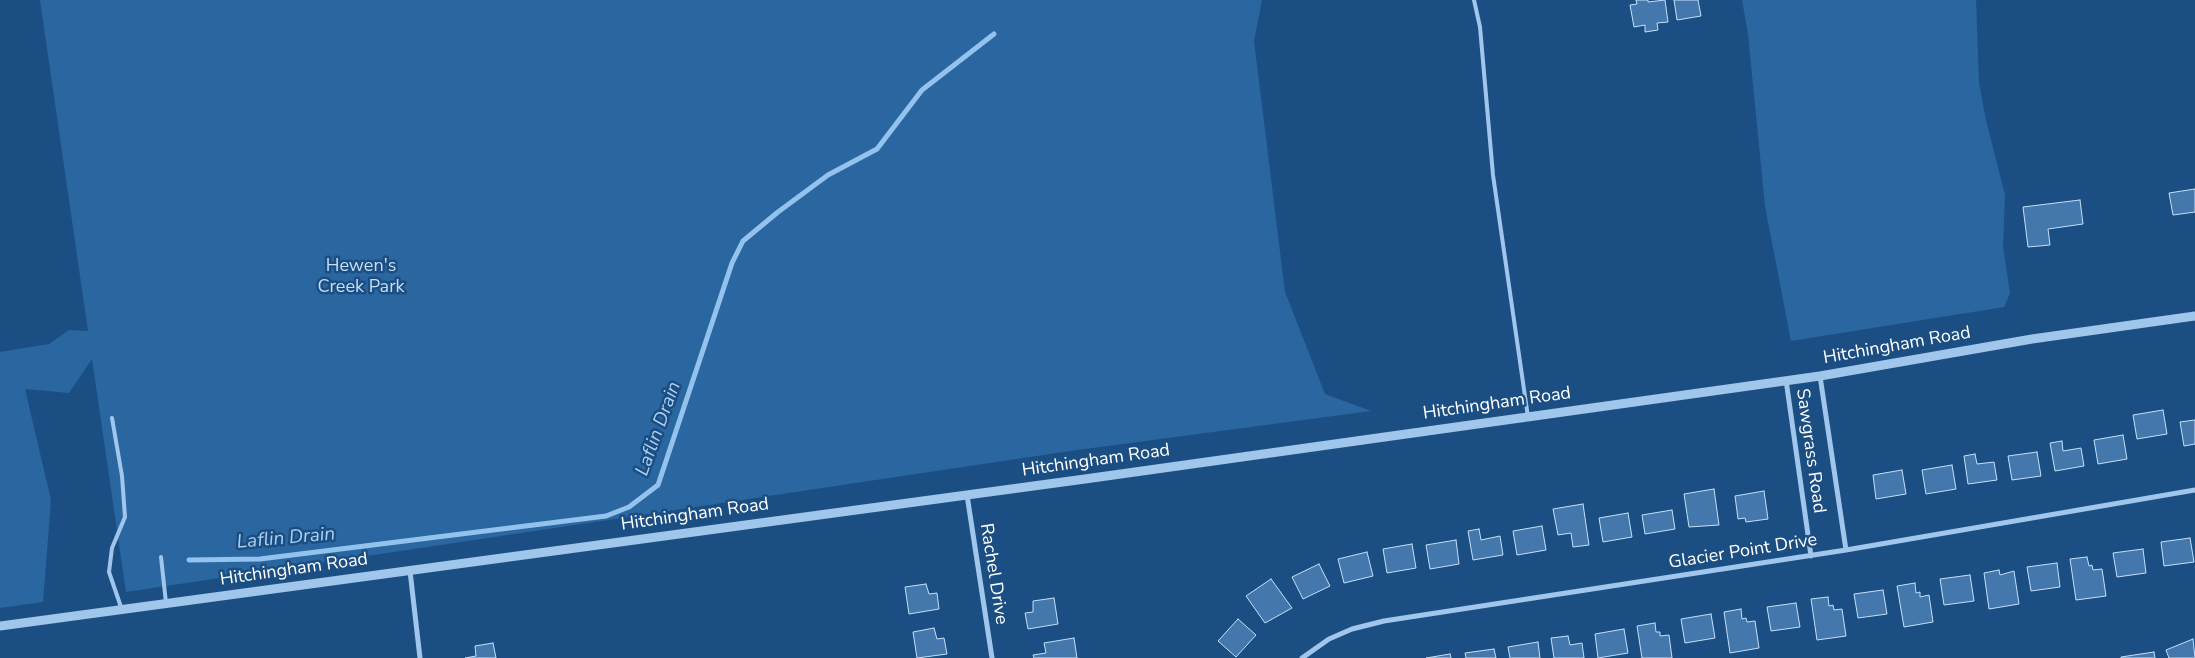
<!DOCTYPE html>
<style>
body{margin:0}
canvas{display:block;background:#1b4e83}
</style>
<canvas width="2195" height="658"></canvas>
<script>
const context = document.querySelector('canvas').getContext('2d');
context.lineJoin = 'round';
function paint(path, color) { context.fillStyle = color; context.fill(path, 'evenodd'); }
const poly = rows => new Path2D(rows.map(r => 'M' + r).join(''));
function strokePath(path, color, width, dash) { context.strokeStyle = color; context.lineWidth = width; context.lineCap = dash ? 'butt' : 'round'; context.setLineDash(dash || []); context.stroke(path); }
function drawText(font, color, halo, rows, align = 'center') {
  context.font = font + ' "Nunito Sans",sans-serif'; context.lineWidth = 5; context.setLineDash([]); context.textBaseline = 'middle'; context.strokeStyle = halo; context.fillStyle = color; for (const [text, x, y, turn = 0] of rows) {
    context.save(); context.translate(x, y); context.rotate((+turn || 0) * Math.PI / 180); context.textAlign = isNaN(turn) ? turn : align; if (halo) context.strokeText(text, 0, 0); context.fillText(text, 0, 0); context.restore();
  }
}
const green = poly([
 [40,0,1262,0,1254,41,1285,292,1325,394,1371,411,1070,451,126,592,92,359,69,393,25,389,51,500,43,602,0,608,0,352,49,344,69,330,88,331],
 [1742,0,1976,0,1979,83,1986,120,2005,195,2003,247,2010,293,2004,307,1791,341,1765,206,1748,34]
]);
const stream = poly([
 [189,560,260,559,606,516,629,507,658,485,732,263,743,241,778,212,828,175,877,149,922,90,994,34]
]);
const building = poly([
 [1636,0,1648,0,1648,2,1665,0,1668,22,1657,23,1658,30,1645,32,1645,25,1634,27,1630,5,1637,4,1636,0],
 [1674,0,1698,0,1701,16,1677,20,1674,0],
 [2195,189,2195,212,2173,215,2169,193,2195,189],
 [2080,200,2083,224,2048,229,2050,245,2028,247,2023,207,2080,200],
 [2163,410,2167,434,2137,439,2133,415,2163,410],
 [2195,420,2195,444,2184,446,2180,422,2195,420],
 [2123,435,2127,459,2098,464,2094,440,2123,435],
 [2062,441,2063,451,2081,448,2084,466,2055,471,2050,443,2062,441],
 [2037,452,2041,476,2012,480,2008,456,2037,452],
 [1975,454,1977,464,1994,462,1997,480,1968,484,1964,456,1975,454],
 [1952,465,1956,489,1926,494,1922,470,1952,465],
 [1902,470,1906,494,1876,499,1873,475,1902,470],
 [1714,489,1719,525,1689,527,1684,494,1714,489],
 [1764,491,1768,519,1746,522,1745,518,1738,519,1735,496,1764,491],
 [1583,504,1589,545,1573,547,1571,533,1558,535,1553,509,1583,504],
 [1672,510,1675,529,1645,534,1642,515,1672,510],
 [1628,513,1632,537,1603,542,1599,518,1628,513],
 [1542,526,1546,550,1517,555,1513,531,1542,526],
 [1479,529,1481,540,1500,536,1503,555,1473,560,1468,531,1479,529],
 [2190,538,2194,562,2164,566,2161,542,2190,538],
 [1456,540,1459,564,1430,569,1426,545,1456,540],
 [1412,544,1416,568,1387,573,1383,549,1412,544],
 [2143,549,2146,573,2117,577,2113,553,2143,549],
 [1367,552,1373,576,1344,583,1338,559,1367,552],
 [2087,557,2089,566,2092,565,2093,570,2102,569,2106,596,2076,600,2070,559,2087,557],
 [2057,563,2060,587,2031,591,2027,567,2057,563],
 [1319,564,1330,586,1303,599,1292,577,1319,564],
 [1999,570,2000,575,2014,571,2019,604,1989,609,1984,573,1999,570],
 [1970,575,1974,601,1944,605,1940,579,1970,575],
 [1271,579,1292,608,1265,623,1246,596,1271,579],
 [1915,583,1916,593,1920,592,1920,597,1929,595,1933,622,1904,627,1897,586,1915,583],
 [926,584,929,594,937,593,939,609,909,614,905,587,926,584],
 [1883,590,1887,614,1858,618,1854,594,1883,590],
 [1828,597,1829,606,1833,605,1834,610,1842,609,1846,636,1817,640,1811,599,1828,597],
 [1054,598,1058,624,1028,629,1025,613,1033,612,1033,601,1054,598],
 [1796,603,1800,627,1771,631,1767,607,1796,603],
 [1741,609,1742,619,1746,618,1747,622,1755,621,1759,648,1730,653,1724,612,1741,609],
 [1711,614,1715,638,1685,643,1681,619,1711,614],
 [1238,619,1256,635,1236,657,1218,641,1238,619],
 [1655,623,1656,632,1660,632,1660,636,1669,635,1672,658,1642,658,1637,626,1655,623],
 [934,628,937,639,944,638,947,654,917,658,913,632,934,628],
 [1624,629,1628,653,1598,658,1595,634,1624,629],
 [1568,636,1570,645,1582,643,1584,658,1554,658,1551,638,1568,636],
 [1074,638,1077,658,1034,658,1033,655,1046,653,1044,643,1074,638],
 [2193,639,2195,658,2169,658,2166,650,2193,639],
 [1538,642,1540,658,1510,658,1508,647,1538,642],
 [493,643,496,658,465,658,476,656,475,646,493,643],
 [1494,649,1496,658,1466,658,1465,653,1494,649],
 [2154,652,2155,658,2121,658,2121,657,2154,652],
 [1450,654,1451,658,1426,658,1450,654]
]);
const service = poly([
 [1474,0,1480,27,1493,175,1528,417],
 [112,418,122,476,125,517,112,548,109,572,122,610],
 [161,557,166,603]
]);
const minor = poly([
 [1820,376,1846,550],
 [1786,380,1811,556],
 [967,495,992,658],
 [410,571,420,658],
 [1302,658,1329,639,1352,629,1384,621,1846,550,2195,490]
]);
const tertiary = poly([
 [0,626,1085,479,1820,376,2032,339,2195,316]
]);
const parkNames = [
 ["Hewen's",361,267],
 ["Creek Park",361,288]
];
const streetNames = [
 ["Hitchingham Road",1897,346,-10],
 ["Hitchingham Road",1497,404,-8],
 ["Sawgrass Road",1810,451,82],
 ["Hitchingham Road",1096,461,-8],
 ["Hitchingham Road",695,515,-8],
 ["Glacier Point Drive",1743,552,-9],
 ["Hitchingham Road",294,570,-8],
 ["Rachel Drive",993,574,81]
];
const waterNames = [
 ["Laflin Drain",659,429,-70],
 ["Laflin Drain",286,539,-5]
];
paint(green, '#2a66a0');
strokePath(stream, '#93c2ed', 5);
paint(building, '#4478ad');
strokePath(building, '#c5dff8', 1);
strokePath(service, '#a0c6eb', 4);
strokePath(minor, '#a0c6eb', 5);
strokePath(tertiary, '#a0c6eb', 9);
drawText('18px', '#c5dff8', '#1b4e83', parkNames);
drawText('18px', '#fff', '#1b4e83', streetNames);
drawText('italic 19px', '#acd0f2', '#1b4e83', waterNames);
</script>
